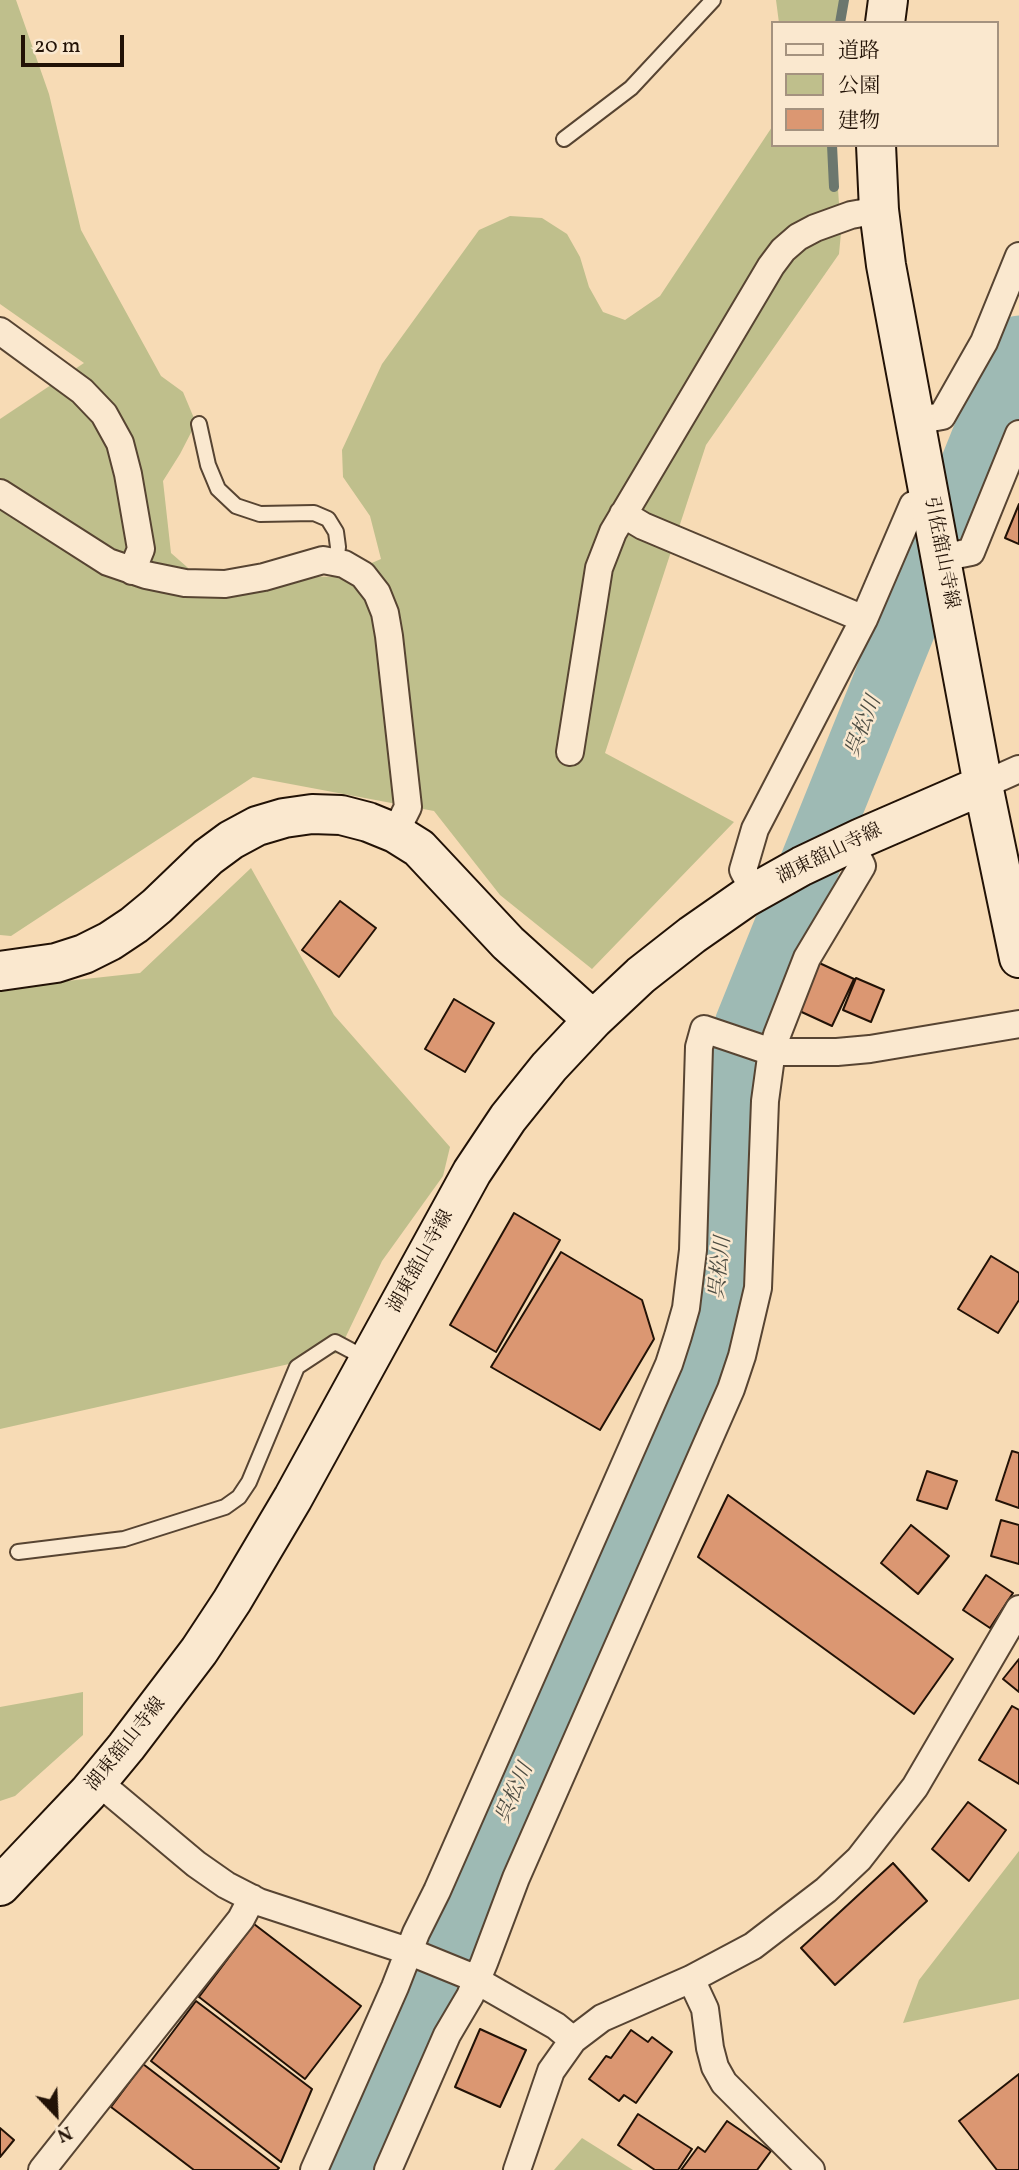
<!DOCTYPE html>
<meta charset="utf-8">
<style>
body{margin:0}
#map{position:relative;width:1019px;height:2170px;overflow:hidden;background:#f7dbb5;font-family:Vollkorn,"Noto Serif JP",serif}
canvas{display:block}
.legend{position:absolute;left:771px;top:21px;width:228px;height:126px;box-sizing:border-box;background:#fae8cf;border:2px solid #a4927f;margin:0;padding:9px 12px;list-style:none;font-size:21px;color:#221206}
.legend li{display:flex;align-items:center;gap:14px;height:35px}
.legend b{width:35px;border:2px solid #a4927f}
.north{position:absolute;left:21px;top:2079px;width:70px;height:70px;-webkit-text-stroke:5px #fae8cf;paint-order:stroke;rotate:157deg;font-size:19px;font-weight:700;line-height:28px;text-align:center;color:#221206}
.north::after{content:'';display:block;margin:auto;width:24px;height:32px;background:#221206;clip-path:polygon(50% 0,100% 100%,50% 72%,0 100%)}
.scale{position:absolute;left:21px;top:35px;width:103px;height:32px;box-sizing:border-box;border:4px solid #221206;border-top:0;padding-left:9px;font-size:21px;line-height:24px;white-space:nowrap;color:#221206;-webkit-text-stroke:5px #fae8cf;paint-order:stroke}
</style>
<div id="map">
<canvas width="1019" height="2170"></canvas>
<ul class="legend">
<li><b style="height:9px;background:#fae8cf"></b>道路</li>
<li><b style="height:19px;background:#bfbf8c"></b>公園</li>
<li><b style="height:19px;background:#db9772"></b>建物</li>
</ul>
<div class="north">N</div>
<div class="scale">20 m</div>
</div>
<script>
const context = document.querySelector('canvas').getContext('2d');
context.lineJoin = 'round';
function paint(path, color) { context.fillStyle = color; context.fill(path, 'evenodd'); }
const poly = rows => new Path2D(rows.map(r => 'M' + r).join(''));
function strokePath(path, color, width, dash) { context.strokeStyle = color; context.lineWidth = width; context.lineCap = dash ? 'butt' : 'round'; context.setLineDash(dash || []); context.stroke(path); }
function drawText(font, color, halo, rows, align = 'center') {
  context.font = font + ' Vollkorn,"Noto Serif JP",serif'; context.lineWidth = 5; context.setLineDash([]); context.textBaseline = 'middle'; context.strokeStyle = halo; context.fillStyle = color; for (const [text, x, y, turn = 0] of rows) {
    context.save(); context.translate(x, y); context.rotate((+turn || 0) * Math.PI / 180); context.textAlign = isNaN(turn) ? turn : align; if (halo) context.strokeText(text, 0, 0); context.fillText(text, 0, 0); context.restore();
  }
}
const green = poly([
 [0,0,16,0,49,94,81,230,161,376,183,392,196,423,180,454,163,481,171,553,211,588,290,576,339,577,381,559,370,516,343,477,342,450,382,364,479,230,510,216,542,218,567,234,580,257,589,287,603,312,625,320,660,296,772,127,772,145,835,145,841,233,839,254,706,445,605,753,734,822,592,969,500,895,434,811,253,777,11,936,0,935,0,419,84,363,0,304],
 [776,0,848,0,844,23,779,23],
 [251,868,334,1015,450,1147,443,1176,382,1261,338,1353,0,1429,0,983,30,985,140,973],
 [83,1692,83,1735,15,1796,0,1801,0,1707],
 [1019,1851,1019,1999,903,2023,919,1980],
 [582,2138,633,2170,554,2170]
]);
const stream = poly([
 [840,23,844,0],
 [832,145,834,187]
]);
const river = poly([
 [351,2170,700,1377,719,1315,724,1284,731,1100,738,1049,745,1025,1019,346]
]);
const building = poly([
 [1019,504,1019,544,1005,538,1019,504],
 [340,901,376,928,339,977,302,950,340,901],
 [815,961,854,979,832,1026,793,1008,815,961],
 [856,978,884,990,871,1022,843,1010,856,978],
 [454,999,494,1023,465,1072,425,1049,454,999],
 [514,1213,560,1240,496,1352,450,1325,514,1213],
 [561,1252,642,1300,654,1339,600,1430,491,1367,561,1252],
 [991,1256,1019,1273,1019,1300,998,1333,958,1309,991,1256],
 [1012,1451,1019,1453,1019,1508,996,1500,1012,1451],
 [927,1471,957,1481,947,1509,917,1500,927,1471],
 [728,1495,953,1659,914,1714,698,1557,728,1495],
 [1001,1520,1019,1525,1019,1564,991,1556,1001,1520],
 [911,1525,949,1556,918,1594,881,1563,911,1525],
 [986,1575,1013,1593,990,1628,963,1610,986,1575],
 [1019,1659,1019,1692,1003,1679,1019,1659],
 [1012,1706,1019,1710,1019,1784,979,1760,1012,1706],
 [968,1802,1006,1830,969,1881,932,1849,968,1802],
 [893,1863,927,1901,835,1985,801,1948,893,1863],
 [254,1924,361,2006,305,2079,199,1997,254,1924],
 [196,2001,312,2089,281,2162,151,2061,196,2001],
 [480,2029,526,2050,500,2107,455,2087,480,2029],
 [631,2030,648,2042,652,2037,672,2052,636,2103,624,2095,619,2101,589,2079,606,2056,611,2058,631,2030],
 [143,2064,279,2168,277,2170,194,2170,111,2107,143,2064],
 [1019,2074,1019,2170,997,2170,959,2121,1019,2074],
 [638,2114,692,2149,678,2170,655,2170,618,2145,638,2114],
 [727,2121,771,2151,757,2170,681,2170,698,2147,705,2152,727,2121],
 [0,2128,14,2140,0,2157,0,2128]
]);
const lane = poly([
 [564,139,631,88,713,0],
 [199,424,208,465,218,489,236,506,260,514,314,513,328,519,336,532,338,547,336,563],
 [18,1552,124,1539,225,1507,239,1497,249,1482,297,1367,335,1342,367,1359]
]);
const street = poly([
 [0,331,82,391,104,414,120,443,128,474,141,549,132,571],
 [915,421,942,416,984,342,1019,256],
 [0,493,108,562,146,575,185,583,225,584,264,577,323,560,344,564,363,575,377,593,385,613,389,636,408,807,395,833],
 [623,514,643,526,864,619],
 [941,558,971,552,1019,434],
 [570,752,599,568,613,532,771,266,783,250,798,237,815,228,851,215,879,210],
 [983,785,1019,769],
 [755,893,743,870,755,829,864,619,913,505,930,502],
 [97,1781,196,1864,226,1885,259,1902,408,1951,467,1975,556,2026,573,2040],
 [691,1979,705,2009,710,2048,715,2067,724,2083,811,2170],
 [42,2170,241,1919,252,1898],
 [314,2170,395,1987,416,1933,437,1891,669,1364,678,1336,686,1308,693,1250,699,1047,704,1029,772,1052,837,1052,870,1049,1019,1024],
 [388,2170,447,2035,470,1996,484,1963,516,1878,731,1389,742,1356,758,1288,765,1101,771,1057,777,1035,807,958,862,866,851,843],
 [517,2170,551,2071,573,2040,602,2018,691,1979,753,1946,826,1890,859,1859,915,1787,1019,1609]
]);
const secondary = poly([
 [885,23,888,0],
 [876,145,879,210,886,265,983,785,1019,958],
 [0,971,56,963,84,954,110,941,134,925,157,906,208,857,231,840,257,826,284,818,312,814,341,815,368,822,395,833,419,848,508,943,593,1020],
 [0,1886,88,1793,126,1747,199,1651,232,1601,293,1498,472,1172,508,1118,549,1067,593,1020,641,975,692,935,745,898,802,866,861,838,983,785]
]);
const streetNames = [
 ["引佐舘山寺線",940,553,79],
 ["湖東舘山寺線",830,855,-26],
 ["湖東舘山寺線",422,1262,-61],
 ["湖東舘山寺線",127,1745,-51]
];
const waterNames = [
 ["呉松川",865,727,-68],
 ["呉松川",722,1268,-84],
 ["呉松川",516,1794,-66]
];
paint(green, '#bfbf8c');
strokePath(stream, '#6c776e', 10);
strokePath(river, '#9ebab4', 61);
paint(building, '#db9772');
strokePath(building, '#221206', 2);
strokePath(lane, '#574432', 18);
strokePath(street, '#574432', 30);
strokePath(secondary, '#221206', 42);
strokePath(lane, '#fae8cf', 14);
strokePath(street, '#fae8cf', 26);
strokePath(secondary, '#fae8cf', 38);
drawText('19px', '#221206', '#fae8cf', streetNames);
drawText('italic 21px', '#4d4d43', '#fae8cf', waterNames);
</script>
